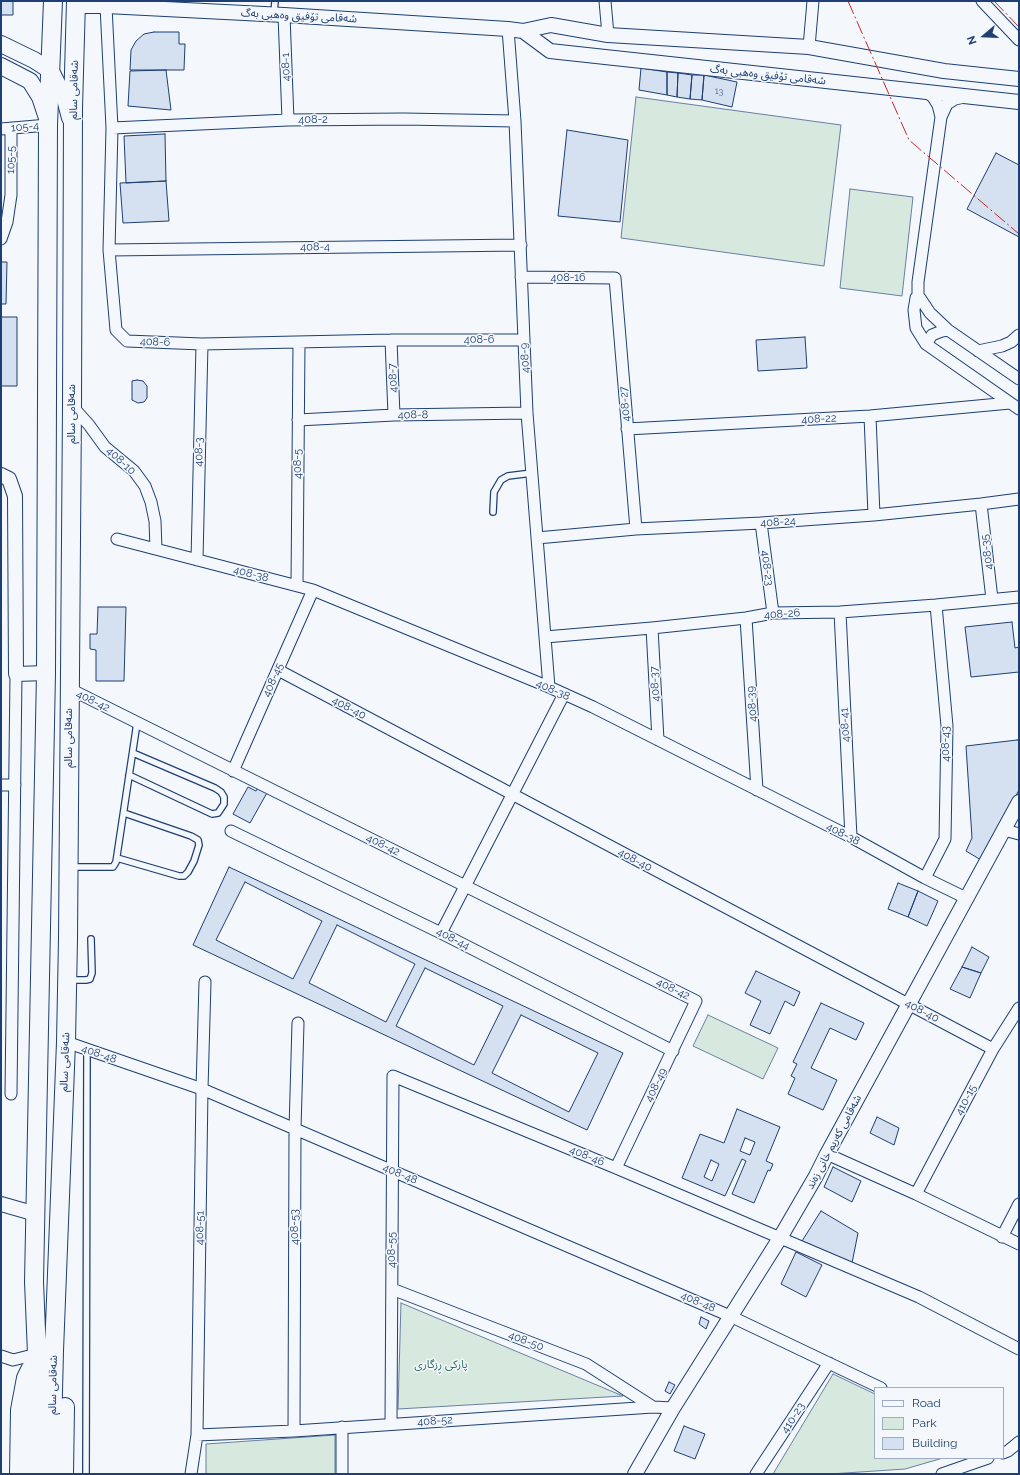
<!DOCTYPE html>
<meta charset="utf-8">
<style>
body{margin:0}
#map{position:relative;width:1020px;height:1475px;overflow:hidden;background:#f4f7fb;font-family:Raleway,sans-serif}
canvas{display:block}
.frame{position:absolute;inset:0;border:2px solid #1d3f73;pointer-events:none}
.legend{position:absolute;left:874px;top:1387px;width:130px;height:72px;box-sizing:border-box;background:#f4f7fb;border:1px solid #9eadc5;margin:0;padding:5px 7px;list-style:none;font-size:12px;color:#1d3f73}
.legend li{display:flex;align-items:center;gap:8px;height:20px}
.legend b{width:20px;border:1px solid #9eadc5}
.north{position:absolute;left:964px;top:16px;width:40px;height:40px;-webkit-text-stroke:3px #f4f7fb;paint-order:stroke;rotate:251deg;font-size:11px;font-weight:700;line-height:16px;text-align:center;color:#1d3f73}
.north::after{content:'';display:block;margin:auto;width:14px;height:18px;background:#1d3f73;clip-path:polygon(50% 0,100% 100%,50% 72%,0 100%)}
</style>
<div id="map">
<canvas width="1020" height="1475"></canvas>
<div class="frame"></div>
<ul class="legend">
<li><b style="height:5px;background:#f4f7fb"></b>Road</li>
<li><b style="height:11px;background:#d7e8df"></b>Park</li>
<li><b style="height:11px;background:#d5e0f0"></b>Building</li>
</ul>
<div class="north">N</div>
</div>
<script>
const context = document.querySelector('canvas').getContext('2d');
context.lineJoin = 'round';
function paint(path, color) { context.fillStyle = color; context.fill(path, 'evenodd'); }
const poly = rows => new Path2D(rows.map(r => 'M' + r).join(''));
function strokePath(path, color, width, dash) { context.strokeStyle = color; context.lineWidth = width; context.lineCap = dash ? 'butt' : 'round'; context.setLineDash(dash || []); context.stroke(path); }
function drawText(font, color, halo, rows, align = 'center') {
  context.font = font + ' Raleway,"Noto Sans Arabic",sans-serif'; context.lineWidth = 3; context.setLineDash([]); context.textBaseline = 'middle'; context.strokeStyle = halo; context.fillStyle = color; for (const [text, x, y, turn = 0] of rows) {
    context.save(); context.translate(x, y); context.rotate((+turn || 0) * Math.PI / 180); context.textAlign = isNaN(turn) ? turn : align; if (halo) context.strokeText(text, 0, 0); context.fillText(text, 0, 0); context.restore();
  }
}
const green = poly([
 [636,97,841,125,824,266,621,238,636,97],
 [850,189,913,197,902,296,840,288,850,189],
 [708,1015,778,1048,763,1079,693,1046,708,1015],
 [401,1303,623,1396,398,1409,401,1303],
 [833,1374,875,1394,875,1458,943,1458,905,1469,830,1474,773,1474,833,1374],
 [335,1435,335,1474,206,1474,206,1444,335,1435]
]);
const building = poly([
 [1,1,13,1,13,15,1,15,1,1],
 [154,32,179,32,179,44,185,44,184,70,130,70,131,50,136,41,144,34,154,32],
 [641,68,667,72,667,95,639,90,641,68],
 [166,70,171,110,128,106,130,71,166,70],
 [667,72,678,73,677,97,667,95,667,72],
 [678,73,692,75,690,99,677,97,678,73],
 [692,75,704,75,702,100,690,99,692,75],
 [704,75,737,82,732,107,702,100,704,75],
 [567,130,628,140,620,222,558,216,567,130],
 [165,134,166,181,126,183,124,136,165,134],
 [996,153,1019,165,1019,237,967,209,996,153],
 [166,181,169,221,123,223,120,183,166,181],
 [1,262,7,262,6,304,1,304,1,262],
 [1,317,17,317,17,386,1,386,1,317],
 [805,337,807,368,758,371,756,340,805,337],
 [137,380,143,381,147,386,147,398,144,402,138,403,132,400,132,381,137,380],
 [98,607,126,607,124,681,96,681,96,650,90,649,90,634,97,634,98,607],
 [1012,622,1015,648,1019,647,1019,672,971,677,965,627,1012,622],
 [1017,740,1019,740,1019,790,981,860,966,851,972,838,966,746,1017,740],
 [259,786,268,791,250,823,233,814,248,787,256,791,259,786],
 [229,867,623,1053,587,1130,193,945,229,867],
 [245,882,322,921,293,979,216,940,245,882],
 [898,883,918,891,908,917,888,909,898,883],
 [918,891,938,901,927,926,908,917,918,891],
 [337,925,415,964,386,1022,309,983,337,925],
 [972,947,989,957,981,973,962,967,972,947],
 [962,967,981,973,970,998,950,989,962,967],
 [425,968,503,1006,474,1065,396,1026,425,968],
 [756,971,800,992,794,1006,785,1001,770,1034,750,1025,761,1001,745,993,756,971],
 [821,1003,864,1023,856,1040,830,1028,811,1068,837,1080,823,1110,788,1094,795,1078,791,1076,797,1064,793,1062,821,1003],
 [521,1015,598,1053,569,1112,492,1073,521,1015],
 [737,1109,780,1127,766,1161,773,1164,770,1171,768,1170,754,1203,732,1194,746,1161,742,1159,725,1196,682,1178,700,1134,724,1143,737,1109],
 [745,1138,755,1142,750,1155,740,1151,745,1138],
 [711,1160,719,1164,712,1181,704,1177,711,1160],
 [877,1117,899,1128,894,1145,870,1133,877,1117],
 [833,1167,861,1181,852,1202,824,1187,833,1167],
 [821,1211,858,1233,852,1263,802,1241,821,1211],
 [796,1252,822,1265,806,1297,781,1284,796,1252],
 [701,1317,709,1321,706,1329,699,1324,701,1317],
 [669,1382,675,1385,670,1394,665,1391,669,1382],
 [684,1426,705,1434,695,1459,674,1451,684,1426]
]);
const service = poly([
 [274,14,275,1],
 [493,512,494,492,501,480,508,476,532,473],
 [129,775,212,814,218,813,224,804,224,797,221,792,215,788,133,753],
 [117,858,179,876,184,876,188,872,194,861,199,845,198,840,191,836,124,813],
 [70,867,113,867,116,862,137,723],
 [69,980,86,980,90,979,92,973,91,939],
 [86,1474,87,1050]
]);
const minor = poly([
 [605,1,608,35],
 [982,1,1019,40],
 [106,6,112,128,109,250,116,330,127,341,202,344,391,340,524,340],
 [284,15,288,120],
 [508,29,515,121,527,413,549,687],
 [809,47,813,1],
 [941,117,947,104,955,99,965,97],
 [112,128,288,120,404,119,515,121],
 [1,129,48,125],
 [1,239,7,222,11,195,11,129],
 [109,250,521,245],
 [521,277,615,278,636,529],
 [918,298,918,282,941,117,938,105,933,97,926,92],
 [391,340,394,415],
 [926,344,932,335,942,331,948,330],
 [978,351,1002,346,1011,342,1019,335],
 [1019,379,948,330,930,313,920,298,916,298,914,310,916,328,926,344,1019,409],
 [72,406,89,425,105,447,134,471,145,486,151,502,155,521,156,549],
 [870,416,874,515],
 [298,420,394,415,527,413],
 [627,429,870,416,1010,403],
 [981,504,992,599],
 [761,523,773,613],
 [537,538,636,529,761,523,874,515,981,504,1019,499],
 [117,539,313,590,549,687,593,707,851,837,925,878,966,898],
 [197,560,202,344],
 [297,585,299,343],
 [840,612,851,837],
 [746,618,757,790],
 [652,628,658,740],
 [545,637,652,628,746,618,773,613,840,612,936,605,1019,597],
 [278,670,993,1049],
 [70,689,696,1001,616,1168],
 [233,771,313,590],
 [1,785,15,785],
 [1004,830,1019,834],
 [231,831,441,933,673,1051],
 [925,878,945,839,947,726,936,605],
 [441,933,564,694],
 [66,1042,202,1089,730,1316,881,1388],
 [11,1094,16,674],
 [827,1154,916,1194,1019,1244],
 [916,1194,993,1049,1019,1008],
 [1002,1237,1019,1204],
 [392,1289,586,1364,653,1407],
 [1,1356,13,1360,37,1354],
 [391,1423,393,1076,616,1168,919,1297,1019,1349],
 [294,1431,295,1129,298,1023],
 [197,1435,294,1431,653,1407,673,1408],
 [1003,1453,1008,1451,1019,1442],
 [191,1474,197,1435,202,1089,205,982],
 [342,1474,342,1427],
 [756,1474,829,1363],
 [942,1474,988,1458]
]);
const tertiary = poly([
 [75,6,106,6,284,15,508,29,523,31,551,25,608,35,809,47,944,71,1019,79],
 [523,31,550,51,1019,102],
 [1,475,9,479,15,496,16,674,46,673],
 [1,1204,36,1214],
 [635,1474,673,1408,780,1238,816,1176,827,1154,1019,802]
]);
const secondary = poly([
 [1,44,34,60,51,71,65,99,70,118],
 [1,66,30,81,40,97,47,118]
]);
const primary = poly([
 [19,1474,20,1410,26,1378,31,1368],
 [35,1474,37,1354,34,1282,46,673,48,125,53,1],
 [51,1474,54,1351,66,1042,68,939,72,406,73,108,76,1],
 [64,1474,65,1407]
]);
const power = poly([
 [848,1,909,140,1019,234],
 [994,1,1019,27]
]);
const numberNames = [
 ["13",719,91]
];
const streetNames = [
 ["شەقامی تۆفیق وەهبی بەگ",299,16,3],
 ["408-1",286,67,-92],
 ["شەقامی تۆفیق وەهبی بەگ",768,75,6],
 ["شەقامی سالم",74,90,-89],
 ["408-2",313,120],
 ["105-4",25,127,-5],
 ["105-5",11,160,-89],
 ["408-4",315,247,-1],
 ["408-16",568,278],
 ["408-6",479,340],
 ["408-6",155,342,2],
 ["408-9",525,358,-93],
 ["408-7",393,378,-93],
 ["408-27",625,404,-95],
 ["شەقامی سالم",72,414,-90],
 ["408-8",413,415,-1],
 ["408-22",819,419,-3],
 ["408-3",199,452,-89],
 ["408-10",121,461,43],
 ["408-5",298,464,-90],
 ["408-24",778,522,-4],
 ["408-35",987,552,-97],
 ["408-23",767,568,83],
 ["408-38",251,574,14],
 ["408-26",782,614,-4],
 ["408-45",273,680,-66],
 ["408-37",655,684,-93],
 ["408-38",553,690,24],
 ["408-42",93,701,26],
 ["408-39",752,704,-94],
 ["408-40",349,708,28],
 ["408-41",845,725,-93],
 ["شەقامی سالم",69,738,-90],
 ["408-43",946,744,-90],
 ["408-38",843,834,27],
 ["408-42",383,845,26],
 ["408-40",635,860,28],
 ["408-44",453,939,27],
 ["408-42",673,989,26],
 ["408-40",922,1011,28],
 ["408-48",99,1054,19],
 ["شەقامی سالم",65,1062,-88],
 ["408-49",656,1085,-64],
 ["410-15",966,1100,-62],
 ["شەقامی کەریم خانی زەند",834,1142,-62],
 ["408-46",587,1156,22],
 ["408-48",400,1174,23],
 ["408-53",295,1227,-90],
 ["408-51",200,1228,-89],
 ["408-55",392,1250,-90],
 ["408-48",698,1302,23],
 ["408-50",526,1341,21],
 ["شەقامی سالم",53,1385,-89],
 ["410-23",793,1418,-57],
 ["408-52",435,1421,-4]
];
const parkNames = [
 ["پارکی ڕزگاری",441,1365]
];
paint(green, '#d7e8df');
strokePath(green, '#687fa3', 1);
paint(building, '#d5e0f0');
strokePath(building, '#1d3f73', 1);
strokePath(service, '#1d3f73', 8);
strokePath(minor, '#1d3f73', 13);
strokePath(tertiary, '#1d3f73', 16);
strokePath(secondary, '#1d3f73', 18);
strokePath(primary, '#1d3f73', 20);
strokePath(service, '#f4f7fb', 5.5);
strokePath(minor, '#f4f7fb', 11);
strokePath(tertiary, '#f4f7fb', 14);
strokePath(secondary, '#f4f7fb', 16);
strokePath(primary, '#f4f7fb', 18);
strokePath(power, '#c62828', 1, [14, 3, 2, 3]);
drawText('9px', '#4b6792', null, numberNames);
drawText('11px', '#1d3f73', '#f4f7fb', streetNames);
drawText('11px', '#2c6c60', '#f4f7fb', parkNames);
</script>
